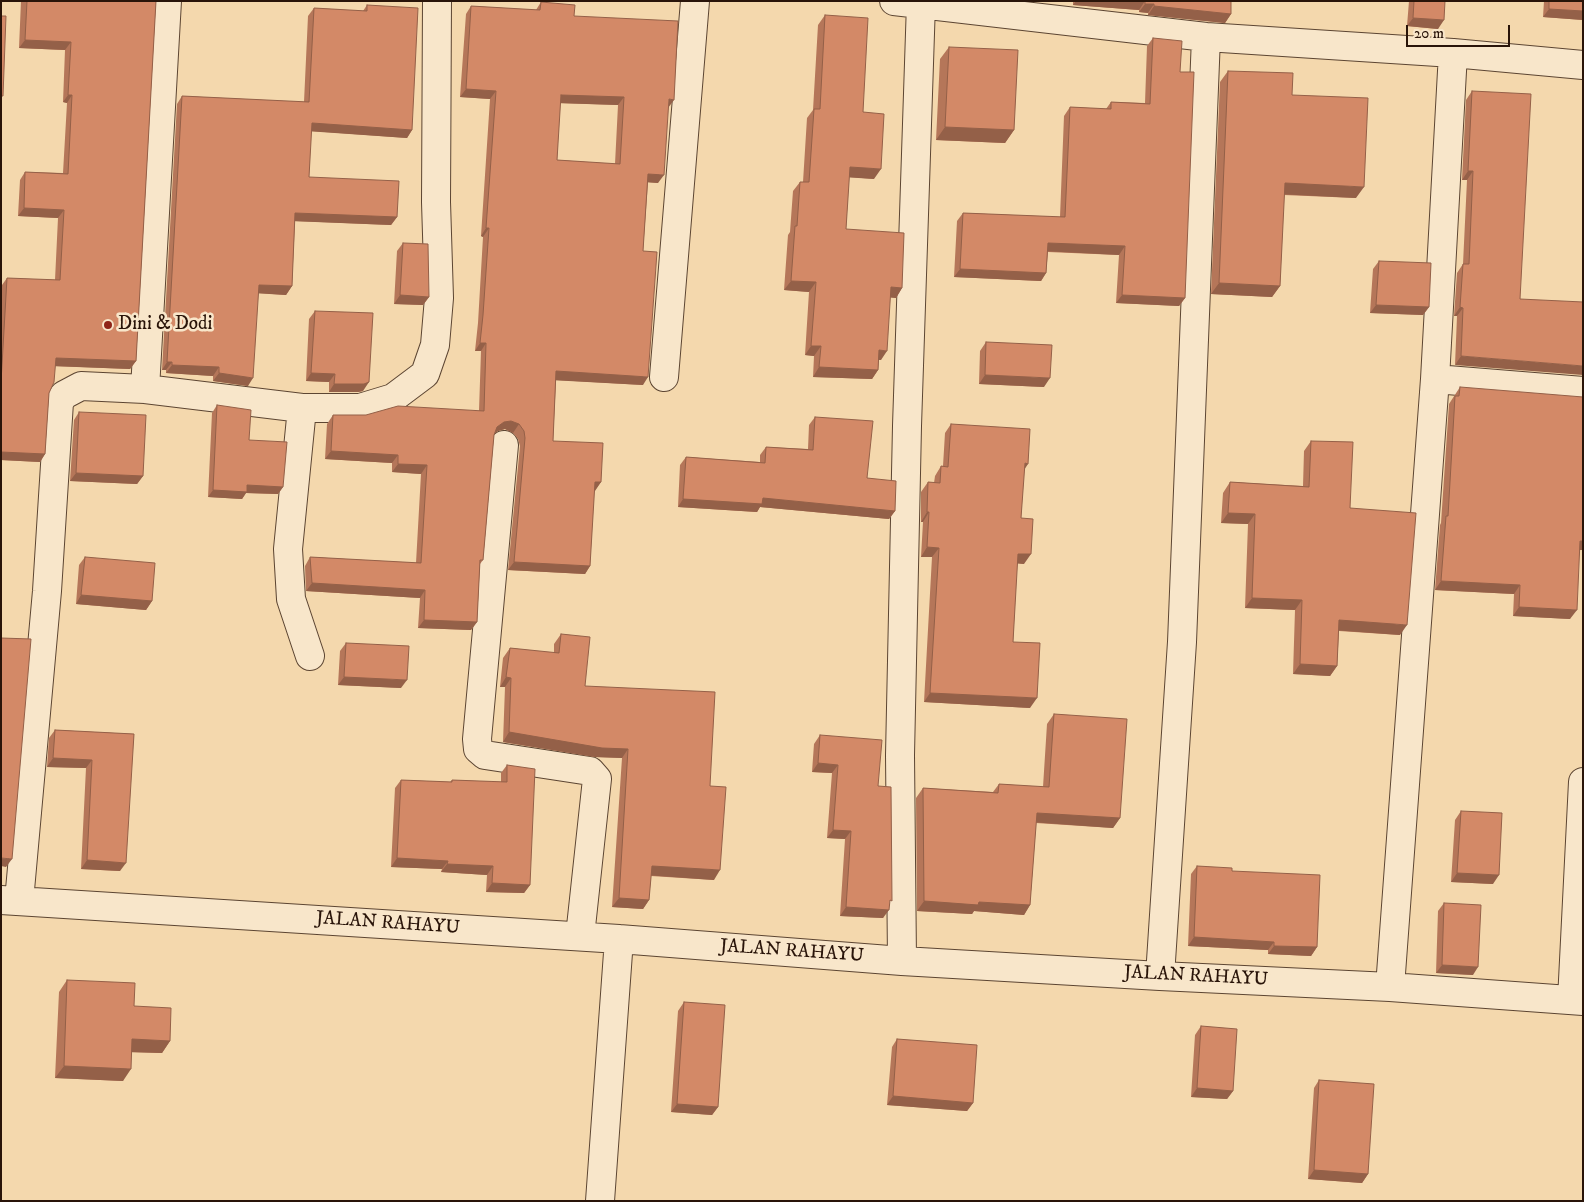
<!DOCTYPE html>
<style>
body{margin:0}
#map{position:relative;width:1584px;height:1202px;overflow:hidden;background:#f4d8ad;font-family:"IM FELL DW Pica",serif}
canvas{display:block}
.frame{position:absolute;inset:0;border:2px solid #291409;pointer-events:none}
.scale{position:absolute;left:1406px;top:25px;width:104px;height:22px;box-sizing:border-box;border:2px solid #291409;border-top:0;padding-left:6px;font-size:15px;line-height:18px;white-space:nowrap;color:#291409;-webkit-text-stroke:4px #f8e6ca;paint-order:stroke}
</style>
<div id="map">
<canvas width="1584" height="1202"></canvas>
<div class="frame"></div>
<div class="scale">20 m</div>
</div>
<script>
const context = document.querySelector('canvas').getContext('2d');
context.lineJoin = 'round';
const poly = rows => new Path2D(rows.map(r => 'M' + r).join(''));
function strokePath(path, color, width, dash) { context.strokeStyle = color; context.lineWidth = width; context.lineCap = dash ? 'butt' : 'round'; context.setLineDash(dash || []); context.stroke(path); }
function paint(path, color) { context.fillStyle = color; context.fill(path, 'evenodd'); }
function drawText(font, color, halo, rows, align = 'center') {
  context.font = font + ' "IM FELL DW Pica",serif'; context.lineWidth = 5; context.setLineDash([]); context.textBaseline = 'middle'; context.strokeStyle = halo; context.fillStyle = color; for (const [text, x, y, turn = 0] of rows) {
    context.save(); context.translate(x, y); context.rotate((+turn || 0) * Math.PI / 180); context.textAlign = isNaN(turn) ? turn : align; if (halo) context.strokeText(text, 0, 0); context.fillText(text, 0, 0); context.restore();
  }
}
const minor = poly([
 [894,1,1206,37,1453,53,1583,65],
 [664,377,695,1],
 [1435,379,1583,391],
 [145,389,167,1],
 [302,408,288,549,291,599,310,656],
 [504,445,477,739,478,749,485,755,590,771,597,779,580,936],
 [1,900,619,939,902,961,1160,976,1390,987,1583,1001],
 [19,901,47,591,59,402,64,395,81,386,145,389,302,408,360,408,393,398,425,374,435,345,439,298,436,202,437,1],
 [902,961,900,755,907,426,921,3],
 [1160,976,1182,642,1206,37],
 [1390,987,1435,379,1453,53],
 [1572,1000,1583,782],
 [600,1201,619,939]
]);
const wall = poly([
 [21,1,156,1,136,361,130,369,55,366,49,393,45,454,40,462,1,460,2,285,7,278,55,280,58,218,18,216,20,180,25,172,63,173,67,103,63,102,65,50,19,48],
 [1073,1,1231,1,1231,14,1225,23,1148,15,1148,13,1139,12,1139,10,1073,5],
 [1409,1,1445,1,1438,29,1407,26],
 [1544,1,1583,1,1583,20,1543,17],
 [541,2,574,16,668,108,658,183,648,182,643,251,643,385,556,380,553,441,601,482,594,491,590,566,585,574,508,570,520,446,518,439,513,433,505,429,498,431,495,433,494,435,483,560,480,564,477,622,471,630,418,628,420,598,306,591,305,566,310,557,416,563,421,474,392,472,392,463,325,459,327,424,333,415,366,415,479,411,481,351,475,351,478,323,483,237,481,236,490,99,460,97,466,14,471,6,536,10],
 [560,103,618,105,615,164,557,160],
 [367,5,412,130,407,138,311,131,309,177,397,217,391,225,295,221,292,286,286,295,258,293,248,386,213,381,213,376,166,373,166,370,162,370,177,104,182,96,304,102,308,16,314,8,363,11],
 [825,15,863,112,874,179,849,177,846,229,902,288,896,298,890,297,881,360,879,360,878,370,872,379,813,377,814,356,805,355,809,292,784,290,788,235,790,232,793,191,800,182,803,182,807,118,813,110,818,25],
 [1153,38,1180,72,1185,298,1179,306,1116,303,1119,255,1048,252,1046,273,1041,281,954,277,957,221,963,213,1060,217,1064,116,1070,107,1106,109,1111,102,1145,103,1147,46],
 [949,47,1014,130,1005,143,936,140,940,59],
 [1228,71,1292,95,1356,198,1284,195,1280,286,1272,297,1211,294,1220,82],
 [1472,91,1520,299,1455,365,1457,316,1454,316,1457,273,1463,264,1467,180,1462,180,1466,100],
 [403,243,429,297,423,305,394,304,397,251],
 [1379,261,1429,307,1423,315,1370,313,1373,269],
 [315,311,363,391,358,392,329,392,329,382,306,381,309,319],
 [986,342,1044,387,979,384,980,351],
 [1460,387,1580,550,1570,619,1513,616,1514,594,1435,590,1440,525,1441,523,1449,404],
 [217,405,249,440,283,487,278,494,246,493,242,499,208,497,212,413],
 [79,412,143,476,137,484,70,481,74,420],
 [815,417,895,511,889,519,760,507,757,512,678,507,680,465,686,457,760,462,760,455,766,447,808,449,809,425],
 [951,424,1024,470,1021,518,1024,564,1017,563,1013,642,1030,708,924,702,932,557,921,557,923,522,921,522,921,492,928,482,934,483,935,476,941,466,943,466,945,433],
 [1311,441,1350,508,1400,635,1339,631,1337,666,1330,676,1293,674,1295,610,1245,608,1248,524,1221,523,1223,493,1230,482,1303,486,1304,451],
 [85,557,152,601,146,610,76,604,79,565],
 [561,634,585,686,710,786,714,880,651,876,649,900,643,909,612,907,622,758,595,757,503,742,505,687,500,687,503,658,510,648,554,653,554,644],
 [346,643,401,688,338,685,340,651],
 [1054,714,1120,818,1113,828,1036,823,1030,905,1024,915,974,911,972,914,917,911,916,798,923,788,993,792,999,784,1043,787,1047,724],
 [55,730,134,734,120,871,81,869,86,768,47,767,49,738],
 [820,735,878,786,889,904,883,918,840,916,845,839,827,838,832,773,812,772,814,744],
 [507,765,530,885,524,893,486,892,487,875,441,872,442,869,391,867,395,788,401,780,450,782,452,780,501,782,501,773],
 [1461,811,1493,884,1451,882,1455,820],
 [1197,866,1232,871,1317,947,1311,956,1268,954,1268,950,1188,946,1191,874],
 [1444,903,1473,975,1436,973,1438,911],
 [67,980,134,1006,170,1041,162,1053,132,1052,123,1081,55,1078,59,992],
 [684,1002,718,1107,712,1115,671,1112,678,1011],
 [1201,1026,1233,1091,1227,1099,1191,1097,1195,1035],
 [897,1039,973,1103,967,1111,887,1105,892,1047],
 [1319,1080,1368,1174,1362,1183,1308,1179,1314,1088]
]);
const shadedWall = poly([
 [1076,1,1145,1,1139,10,1073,5],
 [1145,4,1154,4,1148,13,1139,12],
 [1154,6,1231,14,1225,23,1148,15],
 [1549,9,1583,11,1583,20,1543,17],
 [1413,18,1444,20,1438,29,1407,26],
 [25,40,71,42,65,50,19,48],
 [466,89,496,91,490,99,460,97],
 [68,95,72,95,67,103,63,102],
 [561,95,624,97,618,105,555,103],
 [669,99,674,100,668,108],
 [312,123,412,130,407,138,306,131],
 [945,127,1014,130,1005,143,936,140],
 [850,167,881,169,874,179,843,177],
 [1468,171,1473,171,1467,180,1462,180],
 [648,174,664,175,658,183,642,182],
 [1285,183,1364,187,1356,198,1277,194],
 [24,208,64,210,58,218,18,216],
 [295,213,397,217,391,225,290,221],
 [486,228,489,228,483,237,481,236],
 [1048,243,1125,246,1119,255,1042,251],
 [960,269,1046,273,1041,281,954,277],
 [791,281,816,282,809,292,784,290],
 [1219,283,1280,286,1272,297,1211,294],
 [259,285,292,286,286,295,253,293],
 [891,287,902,288,896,298,884,297],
 [400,295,429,297,423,305,394,304],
 [1122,295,1185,298,1179,306,1116,303],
 [1376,305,1429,307,1423,315,1370,313],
 [1460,307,1463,308,1457,316,1454,316],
 [480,343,486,343,481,351,475,351],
 [811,346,821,346,814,356,805,355],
 [879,350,887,351,881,360,873,360],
 [1461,356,1583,366,1583,375,1455,365],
 [56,358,136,361,130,369,50,366],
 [167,362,172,362,166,370,162,370],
 [172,365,219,367,213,376,166,373],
 [819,367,878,370,872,379,813,377],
 [556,371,648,377,643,385,550,380],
 [219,373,253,378,248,386,213,381],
 [311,373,335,374,329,382,306,381],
 [985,375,1050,378,1044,387,979,384],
 [369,382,363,391,358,392,329,392,334,384],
 [511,421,519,424,513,433,505,429,498,431,492,436,497,427,504,422],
 [331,451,398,455,392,463,325,459],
 [1,452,45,454,40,462,1,460],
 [1025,463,1028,464,1022,473],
 [398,464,427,465,421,474,392,472],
 [76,473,143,476,137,484,70,481],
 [595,482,601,482,595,491,589,490],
 [247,485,283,487,278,494,246,493,242,499,208,497,213,490],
 [763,498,895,511,889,519,760,507,757,512,678,507,683,499],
 [927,512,929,512,923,522,921,522],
 [1228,513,1255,514,1248,524,1221,523],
 [1580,541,1583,541,1583,550,1574,550],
 [927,547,939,548,932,557,921,557],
 [1018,554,1031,554,1024,564,1011,563],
 [514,562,590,566,585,574,508,570],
 [1441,581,1520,585,1514,594,1435,590],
 [312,583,425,590,420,598,306,591],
 [81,595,152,601,146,610,76,604],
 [1252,598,1302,600,1295,610,1245,608],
 [1519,607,1577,610,1570,619,1513,616],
 [424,620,477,622,471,630,418,628],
 [1339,620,1407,625,1400,635,1332,630],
 [1300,664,1337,666,1330,676,1293,674],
 [344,677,407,680,401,688,338,685],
 [506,677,511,678,505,687,500,687],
 [930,693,1037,698,1030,708,924,702],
 [509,732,628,749,622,758,595,757,503,742],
 [53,758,92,760,86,768,47,767],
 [818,763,838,765,832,773,812,772],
 [1037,813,1120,818,1113,828,1030,822],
 [833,830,851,831,845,839,827,838],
 [1,858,12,859,6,867,1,866],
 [397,858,448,861,442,869,391,867],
 [87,860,126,863,120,871,81,869],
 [447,864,493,866,487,875,441,872],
 [652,866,720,870,714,880,645,875],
 [1457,873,1499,875,1493,884,1451,882],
 [492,883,530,885,524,893,486,892],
 [619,898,649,900,643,909,612,907],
 [924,901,979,902,1030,905,1024,915,974,911,972,914,917,911],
 [846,907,889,910,883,918,840,916],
 [1194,937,1274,942,1268,950,1188,946],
 [1274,946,1317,947,1311,956,1268,954],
 [1442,965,1478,967,1473,975,1436,973],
 [132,1039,170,1041,162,1053,124,1052],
 [64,1066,131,1069,123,1081,55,1078],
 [1197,1088,1233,1091,1227,1099,1191,1097],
 [893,1096,973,1103,967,1111,887,1105],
 [677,1104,718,1107,712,1115,671,1112],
 [1314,1170,1368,1174,1362,1183,1308,1179]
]);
const building = poly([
 [27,1,156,1,136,361,56,358,54,382,49,393,45,454,1,452,1,382,7,278,60,280,64,210,24,208,25,172,68,174,72,95,68,95,71,42,25,40,27,1],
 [1145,1,1231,1,1231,14,1154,6,1154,4,1145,4,1145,1],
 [1414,1,1445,1,1444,20,1413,18,1414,1],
 [1549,1,1583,1,1583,11,1549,9,1549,1],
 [541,2,575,5,574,16,678,21,674,100,669,99,664,175,648,174,643,251,657,252,648,377,556,371,553,441,603,443,601,482,595,482,590,566,514,562,525,438,524,431,519,424,511,421,504,422,497,427,494,435,483,560,480,560,477,622,424,620,425,590,312,583,310,557,421,563,427,465,398,464,398,455,331,451,333,415,366,415,398,406,484,411,486,343,480,343,483,315,489,228,486,228,496,91,466,89,471,6,540,10,541,2],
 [561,95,624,97,620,164,557,160,561,95],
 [367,5,418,8,412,130,312,123,309,177,399,181,397,217,295,213,292,286,259,285,253,378,219,373,219,367,172,365,172,362,167,362,182,96,309,102,314,8,367,11,367,5],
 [825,15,868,18,863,112,884,114,881,169,850,167,846,229,904,233,902,288,891,287,887,351,879,350,878,370,819,367,821,346,811,346,816,282,791,281,795,226,797,226,800,182,809,182,814,109,820,109,825,15],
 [1,16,6,16,3,96,1,96,1,16],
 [1153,38,1182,41,1180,72,1194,72,1185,298,1122,295,1125,246,1048,243,1046,273,960,269,963,213,1065,217,1070,107,1111,109,1111,102,1150,104,1153,38],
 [949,47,1018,50,1014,130,945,127,949,47],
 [1228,71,1293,73,1292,95,1368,98,1364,187,1285,183,1280,286,1219,283,1228,71],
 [1472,91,1531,94,1520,299,1583,302,1583,366,1461,356,1463,308,1460,307,1463,264,1469,264,1473,171,1468,171,1472,91],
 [403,243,428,244,429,297,400,295,403,243],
 [1379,261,1431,263,1429,307,1376,305,1379,261],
 [315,311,373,313,369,382,364,384,334,384,335,374,311,373,315,311],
 [986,342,1052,345,1050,378,985,375,986,342],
 [1460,387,1583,397,1583,541,1580,541,1577,610,1519,607,1520,585,1441,581,1446,516,1448,516,1455,396,1459,396,1460,387],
 [217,405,251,410,249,440,287,442,283,487,247,485,247,492,213,490,217,405],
 [79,412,146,415,143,476,76,473,79,412],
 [815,417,873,421,867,478,896,481,895,511,763,498,762,504,683,499,686,457,765,463,766,447,813,450,815,417],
 [951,424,1030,429,1028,464,1025,463,1021,518,1033,519,1031,554,1018,554,1013,642,1040,643,1037,698,930,693,939,548,927,547,929,512,927,512,928,482,940,483,941,466,948,467,951,424],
 [1311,441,1353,442,1350,508,1416,513,1407,625,1339,620,1337,666,1300,664,1302,600,1252,598,1255,514,1228,513,1230,482,1309,487,1311,441],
 [85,557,155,563,152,601,81,595,85,557],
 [561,634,590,637,585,686,715,692,710,786,726,787,720,870,652,866,649,900,619,898,628,749,602,748,509,732,511,678,506,677,510,648,559,653,561,634],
 [1,638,31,639,12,859,1,858,1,638],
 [346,643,409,646,407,680,344,677,346,643],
 [1054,714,1127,719,1120,818,1037,813,1030,905,979,902,978,905,924,901,923,788,998,793,999,784,1049,787,1054,714],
 [55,730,134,734,126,863,87,860,92,760,53,758,55,730],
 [820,735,882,740,878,786,891,787,892,901,890,900,889,910,846,907,851,831,833,830,838,765,818,763,820,735],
 [507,765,535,769,530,885,492,883,493,866,447,864,448,861,397,858,401,780,452,782,452,780,507,782,507,765],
 [1461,811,1502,813,1499,875,1457,873,1461,811],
 [1197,866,1232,868,1232,871,1320,875,1317,947,1274,946,1274,942,1194,937,1197,866],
 [1444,903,1481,905,1478,967,1442,965,1444,903],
 [67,980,135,983,134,1006,171,1008,170,1041,132,1039,131,1069,64,1066,67,980],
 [684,1002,725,1005,718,1107,677,1104,684,1002],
 [1201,1026,1237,1029,1233,1091,1197,1088,1201,1026],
 [897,1039,977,1045,973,1103,893,1096,897,1039],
 [1319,1080,1374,1084,1368,1174,1314,1170,1319,1080]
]);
const markers = [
 [108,325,5,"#8f2418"]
];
const poiNames = [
 ["Dini & Dodi",118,325]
];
const streetNames = [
 ["JALAN RAHAYU",388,924,4],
 ["JALAN RAHAYU",792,952,4],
 ["JALAN RAHAYU",1196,977,3]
];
strokePath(minor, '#5c4532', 30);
strokePath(minor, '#f8e6ca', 28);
paint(wall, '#b57659');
paint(shadedWall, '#946048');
paint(building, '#d38967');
strokePath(building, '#946048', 1);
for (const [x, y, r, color] of markers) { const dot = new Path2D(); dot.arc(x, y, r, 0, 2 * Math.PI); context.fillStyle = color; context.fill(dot); strokePath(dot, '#f8e6ca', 2); }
drawText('19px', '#291409', '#f8e6ca', poiNames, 'left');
drawText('19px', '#291409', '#f8e6ca', streetNames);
</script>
